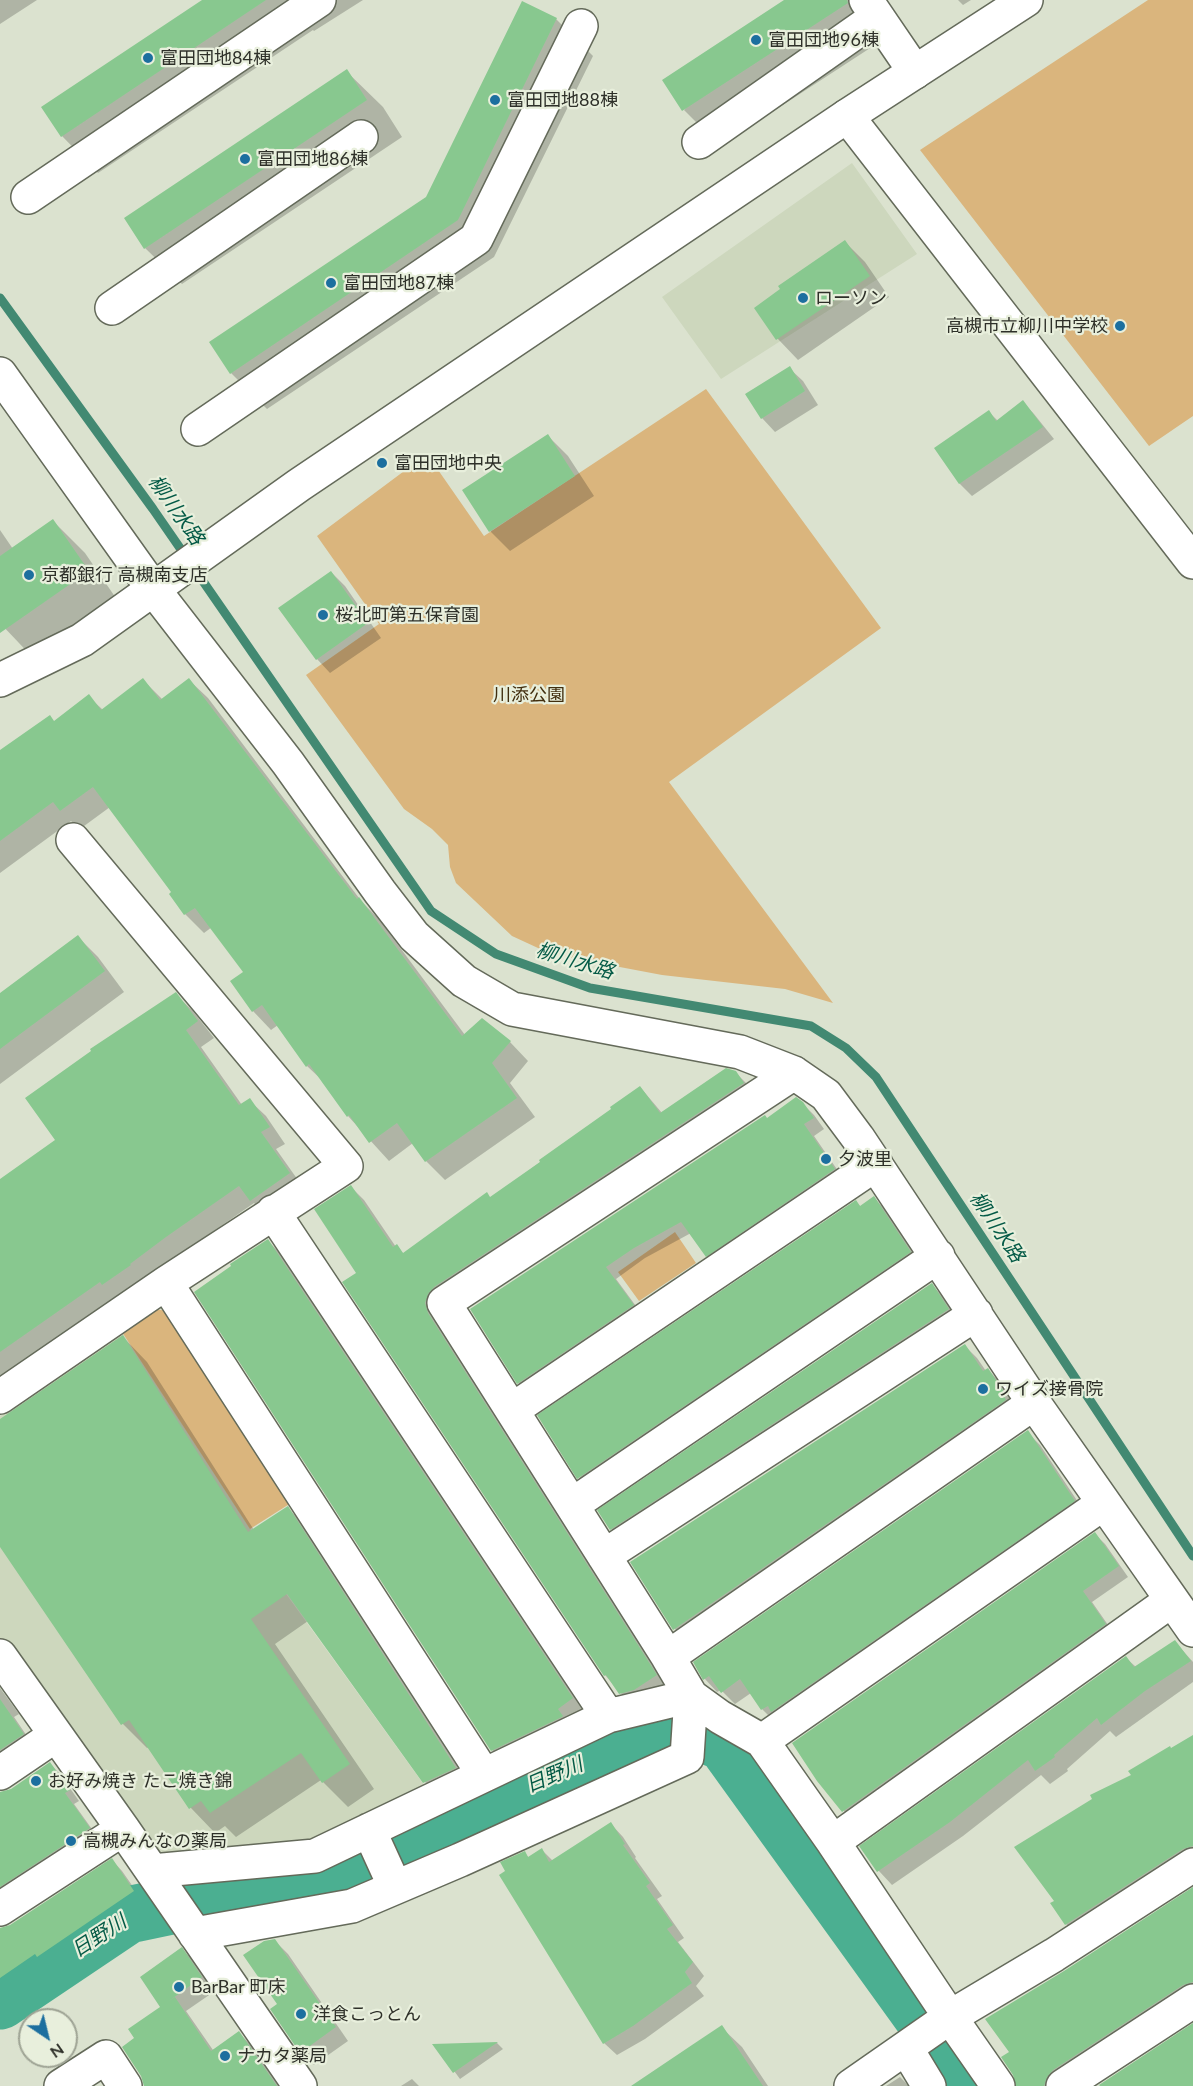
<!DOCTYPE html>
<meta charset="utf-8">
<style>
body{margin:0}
#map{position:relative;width:1193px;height:2086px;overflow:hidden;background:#dbe2cf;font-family:Lato,sans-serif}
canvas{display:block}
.north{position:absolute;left:18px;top:2008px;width:60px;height:60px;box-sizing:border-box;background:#e8efdc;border:2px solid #9ea394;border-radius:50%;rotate:145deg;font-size:16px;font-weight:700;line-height:24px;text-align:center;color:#2e3029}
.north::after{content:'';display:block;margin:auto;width:21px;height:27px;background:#1c6f9f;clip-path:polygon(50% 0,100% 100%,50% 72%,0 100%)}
</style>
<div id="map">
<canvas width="1193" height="2086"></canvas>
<div class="north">N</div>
</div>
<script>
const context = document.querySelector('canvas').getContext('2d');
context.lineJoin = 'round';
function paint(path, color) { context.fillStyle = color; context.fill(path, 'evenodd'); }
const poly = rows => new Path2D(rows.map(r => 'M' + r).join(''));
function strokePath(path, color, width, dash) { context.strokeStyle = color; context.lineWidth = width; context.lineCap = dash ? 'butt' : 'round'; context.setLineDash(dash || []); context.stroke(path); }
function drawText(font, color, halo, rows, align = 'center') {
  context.font = font + ' Lato,"Noto Sans JP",sans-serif'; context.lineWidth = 4.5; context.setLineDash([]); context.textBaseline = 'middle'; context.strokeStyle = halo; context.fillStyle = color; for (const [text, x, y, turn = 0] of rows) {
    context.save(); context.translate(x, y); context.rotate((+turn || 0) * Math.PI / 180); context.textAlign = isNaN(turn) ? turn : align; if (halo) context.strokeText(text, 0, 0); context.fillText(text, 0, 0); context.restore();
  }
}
const built = poly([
 [852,163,917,254,721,379,662,297],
 [122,1332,268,1556,263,1562,427,1789,310,1846,157,1858,0,1638,0,1416]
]);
const green = poly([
 [1148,0,1193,0,1193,416,1149,446,920,150],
 [706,389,881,628,669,782,833,1003,785,989,662,975,551,954,512,936,456,883,450,867,448,845,432,829,404,809,306,675,379,624,317,536,427,454,484,536],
 [675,1232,696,1263,639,1301,618,1272],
 [154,1309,168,1311,291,1503,250,1529,122,1332]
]);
const shadow = poly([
 [0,0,37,0,0,24],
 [204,0,363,0,314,31,313,30,98,173,62,136],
 [787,0,857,0,884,39,720,146,684,110],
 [958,0,971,0,963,5],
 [522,3,556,19,593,56,494,257,267,409,231,373,427,198],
 [346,71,383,107,402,137,182,284,145,248],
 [845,242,865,262,889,297,798,360,778,339,756,308],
 [789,368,803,381,818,405,775,432,762,418],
 [1023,402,1034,414,1054,439,972,496,960,484,936,449,989,412,998,421],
 [548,436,568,456,594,496,510,551,490,531],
 [53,521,85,553,120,604,37,662,0,623,0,530,13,549],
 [331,572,345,586,381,638,330,673,317,659],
 [143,680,163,700,189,680,208,698,362,902,378,918,465,1035,510,1042,528,1061,510,1083,535,1117,445,1180,426,1161,413,1143,389,1161,348,1116,325,1083,307,1066,278,1025,271,1030,253,1011,245,972,212,927,204,933,185,914,171,894,173,892,110,807,80,829,71,821,0,873,0,751,55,722,88,696,103,710],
 [78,937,98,957,124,992,0,1084,0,995],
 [175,994,192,1010,214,1038,201,1047,242,1105,249,1100,266,1116,285,1144,276,1149,305,1190,267,1216,254,1203,0,1380,0,1181,57,1140],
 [734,1071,748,1085,447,1300,669,1689,633,1707,605,1675,358,1273,351,1187,364,1200,396,1247,404,1254,491,1198,613,1109,640,1087,662,1113],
 [802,1103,814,1115,824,1129,814,1136,845,1181,718,1267,707,1256,691,1233,645,1258,616,1279,644,1317,530,1394,518,1383,472,1309,767,1119],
 [874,1198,884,1208,920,1263,589,1488,579,1478,856,1202,861,1207],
 [268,1241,280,1253,585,1711,505,1763,492,1750],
 [932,1285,942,1296,959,1320,622,1540,611,1529],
 [123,1337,147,1362,254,1530,288,1508,312,1533,480,1792,449,1807,425,1782,308,1621,275,1644,374,1789,348,1807,321,1780,236,1837,225,1826,215,1833,191,1808,149,1747,147,1748,123,1724,0,1532,0,1421],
 [965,1346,977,1358,986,1371,988,1370,1000,1382,1015,1405,687,1642,675,1629,632,1562],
 [1027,1432,1040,1445,1086,1514,775,1722,762,1709,751,1693,735,1704,721,1690,717,1692,705,1679,695,1663],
 [1095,1534,1105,1544,1128,1577,1092,1602,1115,1635,854,1822,844,1811,794,1743],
 [1175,1642,1193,1662,1193,1682,1116,1737,1110,1731,1067,1769,1068,1771,1050,1784,1041,1775,963,1836,892,1885,879,1871,861,1847,1126,1658,1136,1667],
 [0,1688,19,1714,14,1717,33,1745,0,1767],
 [1193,1737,1193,1865,1080,1938,1066,1924,1052,1904,1056,1901,1133,1776],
 [50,1764,60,1774,79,1801,74,1804,99,1839,0,1903,0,1793,11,1790],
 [611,1824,623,1837,636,1857,635,1858,662,1896,657,1899,684,1938,678,1942,704,1976,696,1986,704,1996,645,2039,617,2055,604,2043,525,1853,529,1858,542,1850,553,1861],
 [112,1860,122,1871,143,1901,48,1966,46,1964,0,1994,0,1929,11,1926],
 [1193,1889,1193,2001,1064,2086,1018,2086,1011,2053],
 [274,1940,288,1954,348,2041,314,2065,301,2052,279,2004],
 [182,1949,195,1962,215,1991,186,2011,213,2050,239,2033,252,2046,280,2086,145,2086,136,2039,162,2008],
 [721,2027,742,2047,768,2086,634,2086],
 [497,2043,503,2049,460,2079,435,2045],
 [900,2077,909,2086,886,2086],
 [412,2079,419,2086,401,2086]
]);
const stream = poly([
 [0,298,153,509,431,911,496,954,590,988,811,1026,846,1048,876,1077,1193,1556]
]);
const river = poly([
 [0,2001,128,1915,328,1873,405,1842,648,1735,686,1727,725,1743,945,2048,970,2086]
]);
const building = poly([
 [202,0,266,0,61,137,41,107],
 [784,0,847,0,848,3,682,111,662,80],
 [522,1,557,18,458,220,230,374,209,342,426,197],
 [347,69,367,100,144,249,124,218],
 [845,240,870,276,776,340,754,308,780,289,778,286],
 [790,366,805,391,761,419,745,394],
 [1023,400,1043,427,959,484,934,448,989,410,996,421],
 [548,434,575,476,489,532,462,490],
 [53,519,89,571,0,633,0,556],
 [331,571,368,623,316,660,278,608],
 [143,678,160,700,189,678,357,899,359,897,462,1036,482,1018,511,1041,492,1063,517,1098,425,1162,397,1123,369,1143,349,1115,347,1117,309,1064,306,1067,262,1005,252,1012,230,981,243,972,195,908,184,915,169,894,171,892,93,787,60,811,53,802,0,841,0,750,50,715,54,721,89,694,101,710],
 [78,935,105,971,0,1049,0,993],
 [176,992,198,1021,186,1030,239,1105,250,1098,270,1127,261,1132,290,1173,250,1201,239,1186,166,1237,130,1264,131,1265,102,1285,100,1282,0,1352,0,1179,55,1140,25,1098,91,1051,90,1049],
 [726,1068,736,1071,744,1083,434,1287,428,1294,425,1303,428,1313,657,1675,634,1690,619,1694,606,1675,604,1676,342,1282,356,1273,314,1209,351,1185,393,1247,397,1244,403,1253,487,1192,490,1197,540,1162,539,1160,611,1109,610,1107,640,1086,660,1113],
 [796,1097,803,1102,814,1118,804,1124,835,1169,706,1257,681,1222,634,1248,606,1267,634,1305,517,1384,470,1309,765,1115,767,1118],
 [874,1196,911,1252,577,1479,537,1415,856,1200,860,1206],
 [268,1239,573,1698,558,1709,563,1716,562,1717,491,1751,194,1292,231,1266,230,1264],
 [932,1283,949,1309,610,1530,597,1510],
 [123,1335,248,1532,288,1506,456,1768,423,1783,287,1594,251,1619,350,1764,322,1783,301,1753,210,1813,201,1801,189,1809,129,1720,121,1725,0,1547,0,1419],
 [965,1344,983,1371,988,1368,1004,1392,1002,1393,1006,1400,673,1630,630,1562],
 [1028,1430,1075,1501,771,1712,768,1706,761,1710,740,1679,721,1693,709,1676,703,1680,693,1662],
 [1095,1532,1119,1566,1083,1591,1106,1624,842,1812,817,1781,792,1743],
 [1175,1640,1191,1661,1145,1691,1101,1725,1097,1718,1054,1755,1055,1757,1035,1771,1028,1760,950,1822,877,1872,859,1846,1126,1656,1134,1667],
 [0,1699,24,1734,0,1750],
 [1193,1735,1193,1846,1183,1849,1065,1925,1050,1903,1054,1901,1014,1847,1092,1799,1090,1795,1131,1775,1128,1771,1170,1746,1171,1748],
 [50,1762,70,1790,65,1793,90,1828,0,1887,0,1792,11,1789],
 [611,1822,625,1844,623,1845,650,1883,646,1886,673,1925,667,1929,693,1962,685,1972,692,1983,633,2026,603,2044,499,1875,505,1871,500,1862,525,1851,528,1857,542,1848,549,1862],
 [112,1858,134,1891,37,1957,35,1954,0,1978,0,1928,10,1925],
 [1193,1887,1193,1982,1183,1985,1053,2070,1047,2077,1044,2086,1016,2086,1013,2075,1001,2057,1009,2052,985,2019,1064,1971],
 [275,1939,336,2027,300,2053,270,2009,277,2004,243,1955,264,1941],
 [182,1947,202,1977,169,2001,175,1997,211,2051,239,2031,277,2086,144,2086,141,2076,122,2047,134,2038,128,2029,160,2007,140,1977],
 [1193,2023,1193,2086,1100,2086,1099,2085],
 [722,2025,763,2086,631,2086,692,2045],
 [498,2042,453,2073,432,2044]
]);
const street = poly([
 [866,0,915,72],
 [847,116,1193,562],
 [699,142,877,17],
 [28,197,319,0],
 [112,308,361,137],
 [0,374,154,590,288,763,380,892,414,936,464,981,512,1009,740,1052,794,1073,826,1095,858,1138,1034,1403,1193,1630],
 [198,429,476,239,581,26],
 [273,1212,608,1716],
 [166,1283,484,1775],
 [0,1397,166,1283,346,1166,73,840],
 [512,1410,876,1164],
 [572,1505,938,1256],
 [604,1556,976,1314],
 [0,1656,123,1829,300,2086],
 [668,1657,444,1303,794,1073],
 [762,1741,1104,1503],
 [0,1773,56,1735],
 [369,1830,395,1887],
 [833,1842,1172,1600],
 [152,1871,315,1856,608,1716,691,1696,720,1717,762,1741,833,1842,950,2017,998,2086],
 [0,1909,123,1829],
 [195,1934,352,1906,460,1860,687,1757,691,1696,668,1657,1034,1403],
 [906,2048,929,2086],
 [61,2086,106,2057,125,2086],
 [851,2086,950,2017,1054,1955,1193,1865],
 [1063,2086,1193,2001]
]);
const secondary = poly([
 [0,680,82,640,299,485,847,116,1026,0]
]);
const markers = [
 [756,40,6,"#1c6f9f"],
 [148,58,6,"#1c6f9f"],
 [495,100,6,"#1c6f9f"],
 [245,159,6,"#1c6f9f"],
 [331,283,6,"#1c6f9f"],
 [803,298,6,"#1c6f9f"],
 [1120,326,6,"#1c6f9f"],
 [382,463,6,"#1c6f9f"],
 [29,575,6,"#1c6f9f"],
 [323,615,6,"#1c6f9f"],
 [826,1159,6,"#1c6f9f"],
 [983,1389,6,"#1c6f9f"],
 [36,1781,6,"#1c6f9f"],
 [71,1841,6,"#1c6f9f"],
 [179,1987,6,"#1c6f9f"],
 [301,2014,6,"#1c6f9f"],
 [225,2056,6,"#1c6f9f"]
];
const poiNames = [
 ["富田団地96棟",768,40],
 ["富田団地84棟",160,58],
 ["富田団地88棟",507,100],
 ["富田団地86棟",257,159],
 ["富田団地87棟",343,283],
 ["ローソン",815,298],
 ["高槻市立柳川中学校",1108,326,"right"],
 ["富田団地中央",394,463],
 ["京都銀行 高槻南支店",41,575],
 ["桜北町第五保育園",335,615],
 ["夕波里",838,1159],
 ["ワイズ接骨院",995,1389],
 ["お好み焼き たこ焼き錦",48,1781],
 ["高槻みんなの薬局",83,1841],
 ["BarBar 町床",191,1987],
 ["洋食こっとん",313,2014],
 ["ナカタ薬局",237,2056]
];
const parkNames = [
 ["川添公園",529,695]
];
const waterNames = [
 ["柳川水路",176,510,55],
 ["柳川水路",575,961,17],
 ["柳川水路",997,1227,56],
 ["日野川",554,1775,-23],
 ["日野川",99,1936,-33]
];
paint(built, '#cdd7bd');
paint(green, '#dab57d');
paint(shadow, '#0003');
strokePath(stream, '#428972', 9);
strokePath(river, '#4baf91', 57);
paint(building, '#88c88f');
strokePath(street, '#646a5a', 36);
strokePath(secondary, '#646a5a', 36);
strokePath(street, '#fff', 33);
strokePath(secondary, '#fff', 33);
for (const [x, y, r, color] of markers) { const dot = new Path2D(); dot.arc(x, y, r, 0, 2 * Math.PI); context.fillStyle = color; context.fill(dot); strokePath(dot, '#e8efdc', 2); }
drawText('18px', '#2e3029', '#e8efdc', poiNames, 'left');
drawText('18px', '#412e0e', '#e8efdc', parkNames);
drawText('italic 20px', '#045a46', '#e8efdc', waterNames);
</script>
